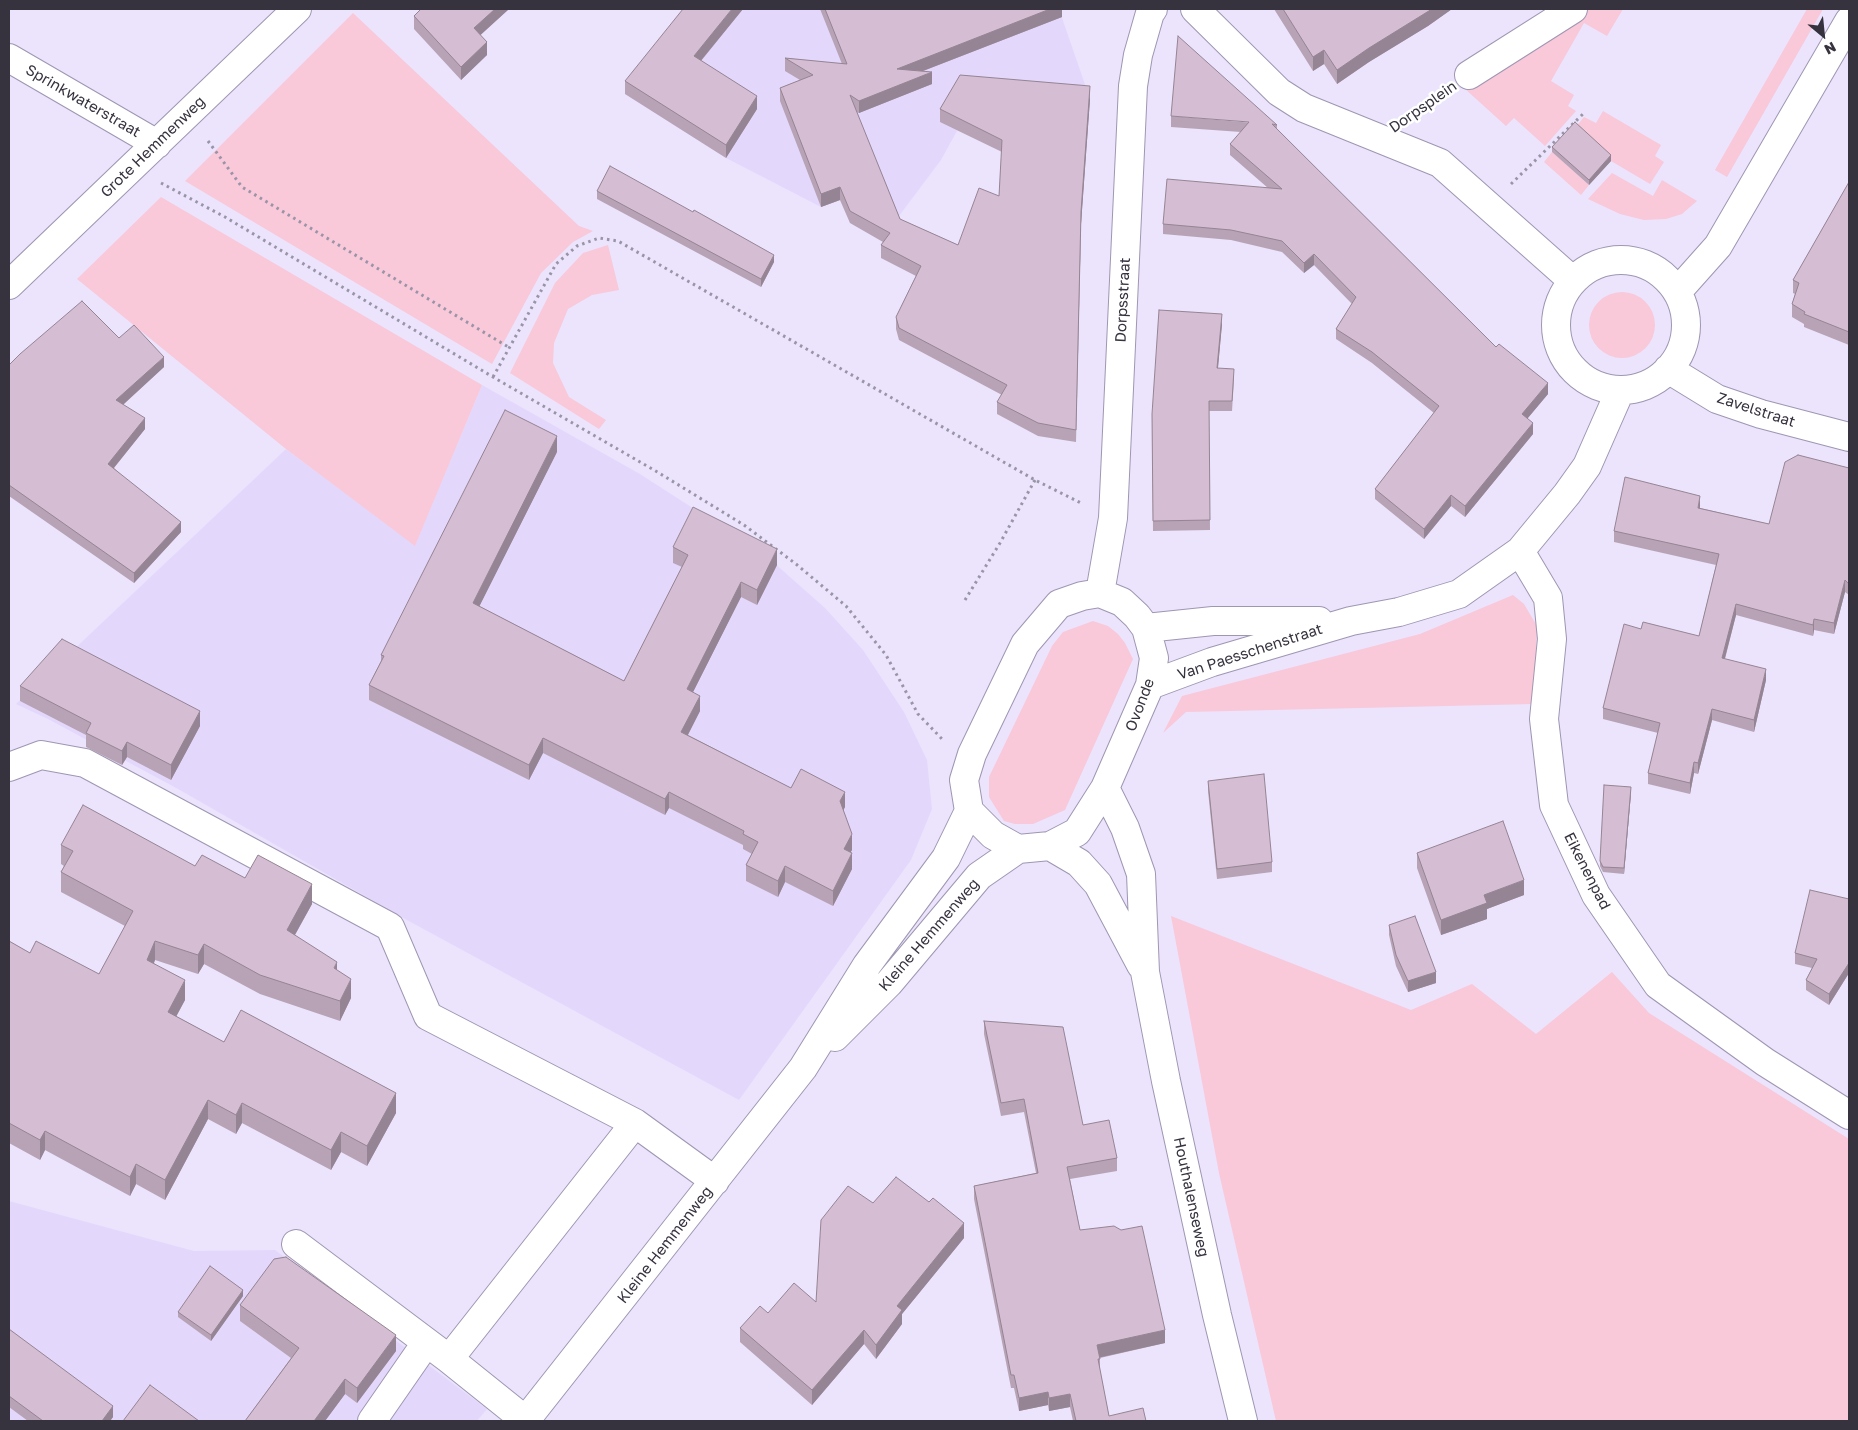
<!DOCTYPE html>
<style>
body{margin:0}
#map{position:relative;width:1858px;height:1430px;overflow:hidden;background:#ebe4fc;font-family:"Golos Text",sans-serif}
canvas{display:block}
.frame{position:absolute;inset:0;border:10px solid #36323e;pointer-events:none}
.north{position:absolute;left:1798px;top:10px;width:50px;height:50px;-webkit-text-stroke:4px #fff;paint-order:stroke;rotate:152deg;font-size:14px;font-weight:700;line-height:20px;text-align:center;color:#36323e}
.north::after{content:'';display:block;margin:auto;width:18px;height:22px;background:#36323e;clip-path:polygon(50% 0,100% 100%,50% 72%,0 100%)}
</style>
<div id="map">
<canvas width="1858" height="1430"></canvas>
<div class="frame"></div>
<div class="north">N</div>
</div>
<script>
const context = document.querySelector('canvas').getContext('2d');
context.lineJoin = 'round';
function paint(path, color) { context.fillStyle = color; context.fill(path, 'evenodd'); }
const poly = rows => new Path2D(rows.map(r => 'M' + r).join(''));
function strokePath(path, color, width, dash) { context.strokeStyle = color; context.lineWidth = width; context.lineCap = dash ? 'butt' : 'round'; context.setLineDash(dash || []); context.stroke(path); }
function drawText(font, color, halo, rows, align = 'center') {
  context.font = font + ' "Golos Text",sans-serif'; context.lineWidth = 5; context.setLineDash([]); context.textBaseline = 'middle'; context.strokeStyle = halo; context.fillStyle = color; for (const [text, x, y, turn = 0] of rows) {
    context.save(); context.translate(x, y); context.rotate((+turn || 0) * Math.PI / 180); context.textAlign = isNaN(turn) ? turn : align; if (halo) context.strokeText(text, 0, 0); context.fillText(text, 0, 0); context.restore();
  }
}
const built = poly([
 [693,9,1059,9,1090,99,1087,144,969,109,941,160,896,220,850,223,840,200,821,207,726,158,625,94],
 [482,385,640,474,764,554,825,608,863,650,904,712,927,760,932,809,911,860,739,1100,405,919,178,789,48,719,16,704,286,449,415,545],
 [9,1201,194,1251,275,1250,487,1409,477,1421,9,1421]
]);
const green = poly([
 [1589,9,1623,9,1607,36,1584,23,1551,81,1574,95,1568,106,1576,111,1545,146,1514,118,1506,126,1464,88],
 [1807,9,1823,9,1727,177,1715,170],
 [353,13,579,226,593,231,573,242,541,273,492,364,185,181],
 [1603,111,1661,145,1655,156,1664,162,1650,184,1611,161,1575,128,1584,117,1596,123],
 [1552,152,1589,185,1581,195,1544,162],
 [1612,173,1653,196,1662,180,1697,201,1682,214,1666,219,1644,220,1620,214,1588,199],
 [161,197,482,385,415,546,286,449,77,279],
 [608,245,619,290,592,295,568,309,554,343,553,363,569,397,606,420,599,429,510,373,555,283,583,253],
 '1589 325a33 33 0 1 1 66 0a33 33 0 1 1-66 0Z',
 [1513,595,1524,604,1537,626,1536,657,1533,704,1186,712,1163,733,1182,696,1420,634],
 [1093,621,1108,626,1118,634,1125,643,1133,659,1065,810,1033,824,1015,824,1004,821,989,797,989,777,1052,646,1063,632],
 [1171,916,1411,1010,1472,984,1536,1034,1612,972,1649,1013,1849,1139,1849,1421,1276,1421,1219,1173]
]);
const path = poly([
 [1410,116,1444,93],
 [208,141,242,187,510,348],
 [161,183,225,217,493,377,659,473,744,525,796,564,846,606,886,655,918,714,942,739],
 [1511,184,1583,114],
 [493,377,556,264,577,246,599,238,618,241,1035,480,1081,503],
 [965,600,1000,543,1035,480]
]);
const minor = poly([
 [1195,9,1279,92,1304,108,1440,163,1573,281],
 [9,58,157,144],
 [1469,75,1573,9],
 '1556 325a65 65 0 1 1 130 0a65 65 0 1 1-130 0Z',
 [9,285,297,9],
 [1677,292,1718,246,1849,21],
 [1668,369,1717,399,1761,414,1849,437],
 [1520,551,1548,598,1552,639,1544,719,1554,805,1596,895,1658,985,1765,1062,1849,1115],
 [1100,593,1122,602,1137,616,1146,628,1154,658,1150,685,1105,788,1077,832,1050,846,1018,849,993,835,969,811,964,780,972,754,1025,644,1059,604,1082,596,1100,593],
 [1100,593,1113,518,1133,86,1138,55,1150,13,1153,9],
 [1146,628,1213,621,1319,621],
 [1150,685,1212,662,1351,621,1399,612,1459,594,1520,551,1567,494,1587,466,1620,391],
 [9,767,41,755,85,763,390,927,428,1016,635,1123,715,1181],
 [1105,788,1125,828,1141,874,1145,972,1166,1081,1217,1315,1243,1421],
 [1050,846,1079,863,1098,884,1141,965],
 [835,1037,889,983,979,876,1018,849],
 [296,1244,449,1359,525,1420],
 [449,1359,635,1123],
 [372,1421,426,1343],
 [525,1421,803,1068,867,965,946,858,969,811]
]);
const wall = poly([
 [421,9,509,9,480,35,487,55,461,80,414,29,414,16],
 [743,9,701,61,757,109,726,158,625,94,625,81],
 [820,9,1062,9,1062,17,923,71,932,84,859,113,856,112,900,219,958,245,999,196,1002,152,940,122,940,109,1090,99,1081,224,1076,442,1038,436,997,414,997,402,1002,395,899,340,896,329,896,317,916,276,881,258,881,245,883,242,850,223,840,200,821,207,780,101,780,88,800,80,785,71,785,58,842,64],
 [1274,9,1452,9,1428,26,1369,62,1337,84,1324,64,1313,71],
 [1171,116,1277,125,1277,129,1496,347,1548,394,1527,419,1533,434,1465,517,1451,506,1424,539,1375,499,1375,489,1434,413,1372,363,1336,339,1336,329,1352,304,1314,265,1304,273,1282,252,1231,240,1163,234,1163,224,1268,188,1230,155,1230,144,1241,132,1171,127],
 [1552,147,1611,161,1589,185,1552,152],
 [1849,182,1849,345,1804,327,1804,324,1792,317,1792,304,1795,294,1793,293,1793,280],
 [597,191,774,262,761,287,597,199],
 [1222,324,1218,368,1234,379,1232,411,1209,411,1210,530,1153,531,1152,414],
 [119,338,164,367,123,405,145,429,114,468,181,532,134,583,9,496,9,365],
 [557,452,479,606,624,681,682,567,673,563,673,547,777,565,757,605,741,597,693,692,700,711,688,735,791,788,845,807,843,810,852,850,850,852,852,869,833,906,785,882,778,897,746,881,746,865,752,854,743,849,743,845,669,808,665,815,543,753,529,780,369,700,369,685,381,661,381,655],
 [1849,468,1849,595,1845,592,1834,634,1814,630,1813,636,1736,615,1725,659,1766,680,1754,732,1712,720,1698,774,1694,773,1690,794,1648,784,1648,773,1658,733,1603,719,1603,708,1641,629,1699,636,1716,565,1614,542,1614,531,1700,507,1700,508,1769,524],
 [20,686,200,726,171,780,127,757,122,765,86,747,86,735,20,701],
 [1208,781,1272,862,1272,872,1217,879,1208,791],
 [1631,793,1624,874,1603,872,1600,866,1600,861],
 [61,845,195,866,245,878,312,904,295,935,337,970,351,998,340,1021,260,994,204,964,198,974,155,960,154,963,185,1000,176,1016,224,1042,396,1113,367,1166,341,1152,331,1170,242,1123,236,1134,208,1119,165,1200,136,1184,130,1196,45,1150,40,1160,9,1143,9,941,30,953,99,974,125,926,61,892,61,872,64,866,61,864],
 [1417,853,1524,895,1487,909,1487,919,1441,935,1417,868],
 [1849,899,1849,973,1829,1005,1806,990,1806,980,1812,968,1795,964,1795,953],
 [1389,925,1436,983,1408,992,1396,966,1389,935],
 [984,1021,1083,1125,1117,1158,1117,1171,1070,1179,1080,1230,1165,1343,1100,1358,1100,1370,1109,1416,1146,1421,1073,1421,1070,1407,1049,1411,1048,1405,1019,1411,1014,1388,1011,1388,974,1199,974,1186,1036,1173,1024,1112,1001,1116,984,1034],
 [873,1203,964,1238,902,1314,902,1324,876,1359,864,1344,812,1405,740,1342,740,1328,768,1313,816,1302],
 [243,1296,211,1341,178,1317,178,1312],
 [240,1305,396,1351,357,1403,345,1394,325,1421,245,1421,291,1358,240,1321],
 [9,1329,113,1417,110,1421,28,1421,9,1407]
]);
const shadedWall = poly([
 [495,9,509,9,474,41,474,28],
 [732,9,743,9,694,69,694,56],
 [1050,9,1062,9,1062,17,897,81,897,69],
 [1432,9,1452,9,1428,26,1369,62,1337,84,1337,70,1369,48],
 [487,42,487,55,461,80,461,67],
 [1324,50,1324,64,1313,71,1313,57],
 [932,72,932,84,859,113,859,101],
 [1090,86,1090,99,1081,224,1076,442,1081,212],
 [757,96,757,109,726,158,726,145],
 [1611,155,1611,161,1589,185,1589,180],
 [840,187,840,200,821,207,821,194],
 [1314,254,1314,265,1304,273,1304,263],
 [774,255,774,262,761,287,761,279],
 [1222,314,1222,324,1217,378,1217,368],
 [164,357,164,367,116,411,116,400],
 [1548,383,1548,394,1522,425,1522,414],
 [145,418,145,429,108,475,108,464],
 [1533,423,1533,434,1465,517,1465,506],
 [557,436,557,452,473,619,473,603],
 [1451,495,1451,506,1424,539,1424,529],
 [1700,496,1700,507,1698,519,1698,508],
 [181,522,181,532,134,583,134,573],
 [777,549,777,565,757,605,757,590],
 [1845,580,1845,592,1834,634,1834,623],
 [741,582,741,597,687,704,687,689],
 [1736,604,1736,615,1722,669,1722,658],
 [1814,619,1814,630,1813,636,1813,625],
 [1766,669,1766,680,1754,732,1754,720],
 [700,696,700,711,681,748,681,732],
 [1712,709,1712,720,1698,774,1698,763],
 [200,711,200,726,171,780,171,765],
 [543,738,543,753,529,780,529,765],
 [127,742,127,757,122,765,122,751],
 [1694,762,1694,773,1690,794,1690,783],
 [1631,787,1631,793,1624,874,1624,868],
 [669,792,669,808,665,815,665,799],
 [845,792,845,807,840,817,840,801],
 [852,834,852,850,844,864,844,849],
 [852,853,852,869,833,906,833,891],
 [785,866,785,882,778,897,778,881],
 [1524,880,1524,895,1487,909,1487,919,1441,935,1441,920,1484,895],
 [312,884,312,904,287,949,287,930],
 [155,941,155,960,147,979,147,960],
 [204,944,204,964,198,974,198,955],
 [337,962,337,982,334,968],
 [1849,963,1849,973,1829,1005,1829,994],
 [1436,972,1436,983,1408,992,1408,981],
 [351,979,351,998,340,1021,340,1001],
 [185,980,185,1000,168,1032,168,1012],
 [396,1093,396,1113,367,1166,367,1146],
 [208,1100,208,1119,165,1200,165,1180],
 [242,1103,242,1123,236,1134,236,1115],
 [45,1131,45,1150,40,1160,40,1140],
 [341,1132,341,1152,331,1170,331,1150],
 [136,1164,136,1184,130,1196,130,1177],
 [964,1223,964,1238,902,1314,902,1324,876,1359,876,1345,897,1306],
 [243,1290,243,1296,211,1341,211,1335],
 [864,1330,864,1344,812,1405,812,1390],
 [1165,1330,1165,1343,1097,1358,1097,1345],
 [396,1335,396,1351,357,1403,357,1388],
 [345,1379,345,1394,325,1421,314,1421],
 [1048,1392,1048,1405,1019,1411,1019,1398],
 [1070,1394,1070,1407,1049,1411,1049,1398],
 [113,1406,113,1417,110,1421,102,1421]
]);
const building = poly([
 [421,9,495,9,474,28,487,42,461,67,414,16,421,9],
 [683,9,732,9,694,56,757,96,726,145,625,81,683,9],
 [825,9,1050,9,897,69,932,72,859,101,850,95,900,219,958,245,979,188,999,196,1002,140,940,109,960,75,1090,86,1081,212,1076,430,1038,423,997,402,1007,385,899,328,896,317,921,266,881,245,890,233,850,211,840,187,821,194,780,88,813,75,785,58,847,64,825,9],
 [1283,9,1432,9,1369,48,1337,70,1324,50,1313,57,1283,9],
 [1178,36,1277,125,1272,124,1496,347,1499,344,1548,383,1522,414,1533,423,1465,506,1451,495,1424,529,1375,489,1439,406,1372,352,1336,329,1356,297,1314,254,1304,263,1282,241,1231,230,1163,224,1167,179,1282,189,1230,144,1249,122,1171,116,1178,36],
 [1575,122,1611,155,1589,180,1552,147,1575,122],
 [610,166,693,212,694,210,774,255,761,279,597,191,610,166],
 [1849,182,1849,332,1804,314,1805,312,1792,304,1799,283,1793,280,1849,182],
 [82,301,119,338,134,325,164,357,116,400,145,418,108,464,181,522,134,573,9,485,9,365,20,354,82,301],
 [1159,310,1222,314,1217,368,1234,369,1232,401,1209,401,1210,520,1153,521,1152,414,1159,310],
 [505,410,557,436,473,603,624,681,688,555,673,547,693,507,777,549,757,590,741,582,687,689,700,696,681,732,791,788,801,769,845,792,840,801,852,834,844,849,852,853,833,891,785,866,778,881,746,865,758,842,743,834,744,831,669,792,665,799,543,738,529,765,369,685,384,656,381,655,505,410],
 [1798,455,1849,468,1849,584,1845,580,1834,623,1814,619,1813,625,1736,604,1722,658,1766,669,1754,720,1712,709,1698,763,1694,762,1690,783,1648,773,1660,723,1603,708,1624,624,1641,629,1643,622,1699,636,1719,554,1614,531,1625,477,1700,496,1698,508,1769,524,1785,462,1798,455],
 [62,639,200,711,171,765,127,742,122,751,86,733,91,723,20,686,62,639],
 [1264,774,1272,862,1217,869,1208,781,1264,774],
 [1604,785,1631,787,1624,868,1603,867,1600,861,1604,785],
 [83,805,195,866,202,855,245,878,258,855,312,884,287,930,337,962,334,968,351,979,340,1001,260,975,204,944,198,955,155,941,147,960,185,980,168,1012,224,1042,241,1010,396,1093,367,1146,341,1132,331,1150,242,1103,236,1115,208,1100,165,1180,136,1164,130,1177,45,1131,40,1140,9,1123,9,941,30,953,36,941,99,974,133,911,61,872,73,851,61,845,83,805],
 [1503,821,1524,880,1484,895,1487,903,1441,920,1417,853,1503,821],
 [1810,890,1849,899,1849,963,1829,994,1806,980,1817,959,1795,953,1810,890],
 [1415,916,1436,972,1408,981,1396,955,1389,925,1415,916],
 [984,1021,1063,1027,1083,1125,1109,1120,1117,1158,1067,1167,1080,1230,1114,1226,1121,1230,1142,1226,1165,1330,1097,1345,1100,1359,1098,1359,1109,1416,1143,1408,1146,1421,1076,1421,1070,1394,1049,1398,1048,1392,1019,1398,1014,1375,1011,1375,974,1186,1038,1173,1024,1099,1001,1103,984,1021],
 [896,1177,929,1202,933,1198,964,1223,897,1306,902,1310,876,1345,864,1330,812,1390,740,1328,760,1306,768,1313,794,1283,816,1302,821,1220,848,1186,873,1203,896,1177],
 [286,1257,396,1335,357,1388,345,1379,314,1421,245,1421,299,1348,240,1305,274,1259,286,1257],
 [210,1266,243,1290,211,1335,178,1312,210,1266],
 [9,1329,113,1406,102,1421,43,1421,9,1396,9,1329],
 [150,1385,199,1421,123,1421,150,1385]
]);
const streetNames = [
 ["Sprinkwaterstraat",83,101,30],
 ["Dorpsplein",1423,107,-35],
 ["Grote Hemmenweg",153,147,-44],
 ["Dorpsstraat",1123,300,-87],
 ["Zavelstraat",1756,410,18],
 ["Van Paesschenstraat",1250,652,-18],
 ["Ovonde",1140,705,-69],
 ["Eikenenpad",1587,871,63],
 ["Kleine Hemmenweg",929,935,-49],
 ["Houthalenseweg",1191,1197,78],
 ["Kleine Hemmenweg",665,1245,-52]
];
paint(built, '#e3d8fc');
paint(green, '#f9c8d9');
strokePath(minor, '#9f96b2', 30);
strokePath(path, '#9994a6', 3, [2.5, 4]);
strokePath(minor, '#fff', 28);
paint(wall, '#b7a3b5');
paint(shadedWall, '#958494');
paint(building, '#d5bdd3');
strokePath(building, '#958494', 1);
drawText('15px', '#36323e', '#fff', streetNames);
</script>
